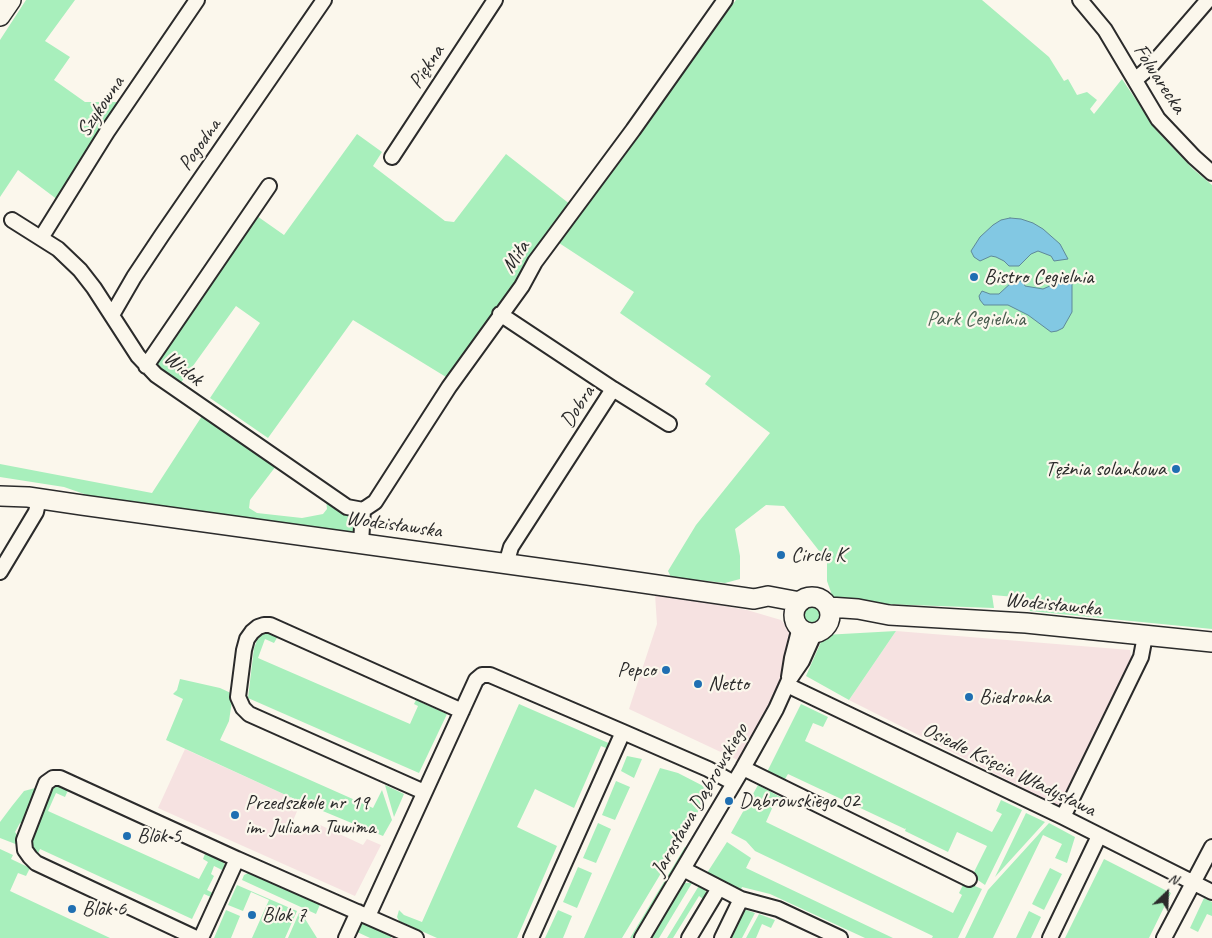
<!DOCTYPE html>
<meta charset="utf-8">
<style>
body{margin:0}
#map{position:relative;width:1212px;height:938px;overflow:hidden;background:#fbf7ec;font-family:Caveat,sans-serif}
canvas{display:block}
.north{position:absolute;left:1142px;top:868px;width:50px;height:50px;-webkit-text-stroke:4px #fbf7ec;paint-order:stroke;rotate:24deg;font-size:14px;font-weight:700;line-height:20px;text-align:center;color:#2b2b2b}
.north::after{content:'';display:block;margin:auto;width:18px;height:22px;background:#2b2b2b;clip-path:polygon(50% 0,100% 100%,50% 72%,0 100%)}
</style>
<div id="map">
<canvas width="1212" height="938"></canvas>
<div class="north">N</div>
</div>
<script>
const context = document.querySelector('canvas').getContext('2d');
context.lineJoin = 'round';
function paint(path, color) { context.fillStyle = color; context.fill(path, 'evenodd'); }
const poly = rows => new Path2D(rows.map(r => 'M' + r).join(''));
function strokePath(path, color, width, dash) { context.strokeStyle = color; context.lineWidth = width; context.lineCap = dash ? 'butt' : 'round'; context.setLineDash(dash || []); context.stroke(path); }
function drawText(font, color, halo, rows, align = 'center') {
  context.font = font + ' Caveat,sans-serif'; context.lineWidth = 4.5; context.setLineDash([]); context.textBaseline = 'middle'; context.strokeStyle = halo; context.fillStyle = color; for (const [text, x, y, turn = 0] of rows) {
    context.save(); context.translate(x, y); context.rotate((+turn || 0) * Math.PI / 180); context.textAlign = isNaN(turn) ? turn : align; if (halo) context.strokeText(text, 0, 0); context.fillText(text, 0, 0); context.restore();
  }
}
const built = poly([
 [655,594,747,610,781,620,790,631,786,682,742,762,629,709,657,624],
 [896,631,1130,650,1132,663,1063,808,849,700],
 [185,749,301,802,292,823,314,833,318,824,363,845,367,839,381,845,355,896,158,808]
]);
const green = poly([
 [26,0,75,0,45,41,70,57,54,80,85,102,119,102,58,200,18,170,0,197,0,40],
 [736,0,982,0,1049,57,1064,81,1068,79,1077,95,1087,92,1097,100,1090,109,1094,114,1122,79,1157,131,1193,169,1212,185,1212,629,1030,611,1027,598,992,595,994,608,855,603,833,598,827,581,827,561,784,506,766,505,735,529,740,556,740,579,725,583,671,577,668,571,696,525,770,433,705,384,711,376,620,313,634,292,556,241],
 [357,134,382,152,373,166,445,221,454,222,506,154,571,205,446,377,353,320,268,438,210,398,260,323,236,306,180,384,151,364,257,216,284,235],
 [202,416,276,466,250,500,249,508,257,513,302,518,323,514,327,509,326,500,357,520,355,533,210,515,90,496,64,487,0,477,0,464,152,493],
 '802 615a10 10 0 1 1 20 0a10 10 0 1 1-20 0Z',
 [896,631,849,700,806,676,824,635],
 [269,633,278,636,274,643,265,639,258,658,410,724,418,706,414,704,416,700,447,714,419,773,248,698,254,648,258,638,263,634],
 [180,679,220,688,233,694,229,721,220,740,373,808,382,790,392,820,383,836,301,802,166,740,183,699,173,694,177,690],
 [519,704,613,745,611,750,601,746,574,808,535,789,517,827,557,846,517,938,437,938,399,921,397,917,399,910,404,915,422,922],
 [801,704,828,717,823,727,813,723,805,741,992,832,1002,814,996,811,1001,800,1022,810,985,885,972,876,987,846,957,832,948,852,905,831,906,828,905,829,788,774,782,784,766,774],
 [627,756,642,759,634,778,621,771],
 [660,768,678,773,711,790,622,938,584,938],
 [616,781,630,787,615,820,602,815],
 [60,784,69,788,65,797,56,793,48,811,199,879,208,862,203,859,206,851,221,858,225,865,222,870,214,866,211,874,214,876,207,890,215,894,213,898,204,894,192,919,40,849,36,858,32,842,36,827,51,787],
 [385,785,404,794,394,817],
 [758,785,786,800,782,808,774,804,766,822,953,913,962,895,959,893,963,885,970,884,982,889,958,938,932,938,933,936,755,851,746,841,731,833],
 [39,787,25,824,20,823,15,832,20,839,18,845,0,838,0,822,12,806,24,791],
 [1026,813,1045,822,995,877],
 [598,823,611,829,596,863,583,858],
 [1049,823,1075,837,1067,863,1055,858,1062,844,1043,835,993,938,965,938,988,890],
 [727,842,751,858,746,868,893,938,865,938,770,894,742,887,739,895,705,876],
 [685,847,689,849,636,938,630,938],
 [0,849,13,855,11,859,30,868,26,876,18,873,10,891,110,938,0,938],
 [1104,859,1171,893,1149,938,1065,938],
 [578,867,592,873,577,908,563,902],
 [1050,868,1062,874,1044,910,1032,904],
 [250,872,321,902,316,914,242,880,244,875],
 [684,883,692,883,659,938,649,938,682,885],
 [700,884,703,887,706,892,706,901,699,896,673,938,667,938],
 [237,885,297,911,285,938,252,938,269,900,251,892,243,911,228,905],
 [1204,898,1212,902,1212,916,1207,914,1198,932,1190,928],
 [226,910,240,916,231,938,214,938],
 [558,910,572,916,563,938,545,938],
 [746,910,755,913,742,938,727,938,743,911],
 [1029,911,1041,917,1031,938,1016,938],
 [299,913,302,914,317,938,288,938],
 [759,914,775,920,771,928,762,924,756,938,746,938],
 [365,922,392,934,391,938,370,938,355,931,357,926]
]);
const water = poly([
 [1010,218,1021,219,1033,223,1043,229,1060,244,1068,259,1054,261,1051,256,1038,251,1031,254,1019,266,1009,266,1004,261,996,257,991,256,980,261,974,257,971,251,980,237,993,225,1001,220,1010,218],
 [1072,274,1072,312,1063,328,1057,331,1051,332,1028,315,1008,305,984,305,980,300,979,296,982,291,990,294,999,294,1013,281,1023,281,1025,286,1043,289,1052,285,1057,275,1072,274]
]);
const street = poly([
 [1080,0,1105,30,1158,119,1194,157,1212,173],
 [1135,80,1151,66,1208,0],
 [392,157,495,0],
 [12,220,58,249,80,270,94,288,138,356,156,375,347,507,363,510],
 [41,238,107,132,197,0],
 [500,314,613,389,511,547,506,564],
 [112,315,134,277,162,235,324,0],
 [146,366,269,186],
 [613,389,669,424],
 [361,543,363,510,375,502,449,387,522,286,535,262,633,130,725,0],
 [0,572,36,512,39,499],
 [789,677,792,658,800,627],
 [787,685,1063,817,1212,892],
 [743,768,969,879],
 [424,792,249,714,243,708,238,697,244,650,247,639,252,632,258,627,264,625,270,625,462,711],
 [1063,817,1141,657,1145,636],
 [683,869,741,899,778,909,840,938],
 [368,916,476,680,482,675,490,675,623,732,708,769,734,783],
 [196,938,36,863,30,857,25,850,24,840,46,783,53,778,60,778,237,859],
 [201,938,237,859,416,938],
 [346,938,358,912],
 [531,938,623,732],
 [642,938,743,768,776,709,789,680,802,661,815,632],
 [689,938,719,888],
 [722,938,741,899],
 [1050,938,1099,836],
 [1164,938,1212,847]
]);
const secondary = poly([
 [0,16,11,0],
 [0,496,28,497,82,505,588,575,754,599,768,596,800,602],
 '794 615a18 18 0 1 1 36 0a18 18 0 1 1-36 0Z',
 [829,607,858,609,889,615,1026,623,1212,642]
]);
const markers = [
 [974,277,5,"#1f6fb2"],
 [1176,469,5,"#1f6fb2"],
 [781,555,5,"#1f6fb2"],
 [666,670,5,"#1f6fb2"],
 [698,684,5,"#1f6fb2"],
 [969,697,5,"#1f6fb2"],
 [729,801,5,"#1f6fb2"],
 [235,815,5,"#1f6fb2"],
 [127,836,5,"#1f6fb2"],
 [72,909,5,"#1f6fb2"],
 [252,915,5,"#1f6fb2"]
];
const streetNames = [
 ["Piękna",427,67,-57],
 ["Folwarecka",1159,79,57],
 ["Szykowna",101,107,-56],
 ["Pogodna",200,145,-55],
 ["Miła",516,257,-57],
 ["Widok",183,369,38],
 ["Dobra",578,407,-57],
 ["Wodzisławska",394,525,8],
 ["Wodzisławska",1053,605,6],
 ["Osiedle Księcia Władysława",1009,770,26],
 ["Jarosława Dąbrowskiego",700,800,-60]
];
const poiNames = [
 ["Bistro Cegielnia",984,277],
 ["Tężnia solankowa",1166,469,"right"],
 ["Circle K",791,555],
 ["Pepco",656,670,"right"],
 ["Netto",708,684],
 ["Biedronka",979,697],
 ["Dąbrowskiego 02",739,801],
 ["Przedszkole nr 19",245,803],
 ["im. Juliana Tuwima",245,827],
 ["Blok 5",137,836],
 ["Blok 6",82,909],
 ["Blok 7",262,915]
];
const parkNames = [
 ["Park Cegielnia",976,319]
];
paint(built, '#f6e2e1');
paint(green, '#a8efbc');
paint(water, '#82c8e3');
strokePath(water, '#5f8999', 1);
strokePath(street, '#2b2b2b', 18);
strokePath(secondary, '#2b2b2b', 22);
strokePath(street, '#fbf7ec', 14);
strokePath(secondary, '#fbf7ec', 19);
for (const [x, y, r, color] of markers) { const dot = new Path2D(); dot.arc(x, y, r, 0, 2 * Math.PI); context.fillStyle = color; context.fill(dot); strokePath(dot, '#fbf7ec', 2); }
drawText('21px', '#2b2b2b', '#fbf7ec', streetNames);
drawText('21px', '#2b2b2b', '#fbf7ec', poiNames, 'left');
drawText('21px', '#4a5c4f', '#fbf7ec', parkNames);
</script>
